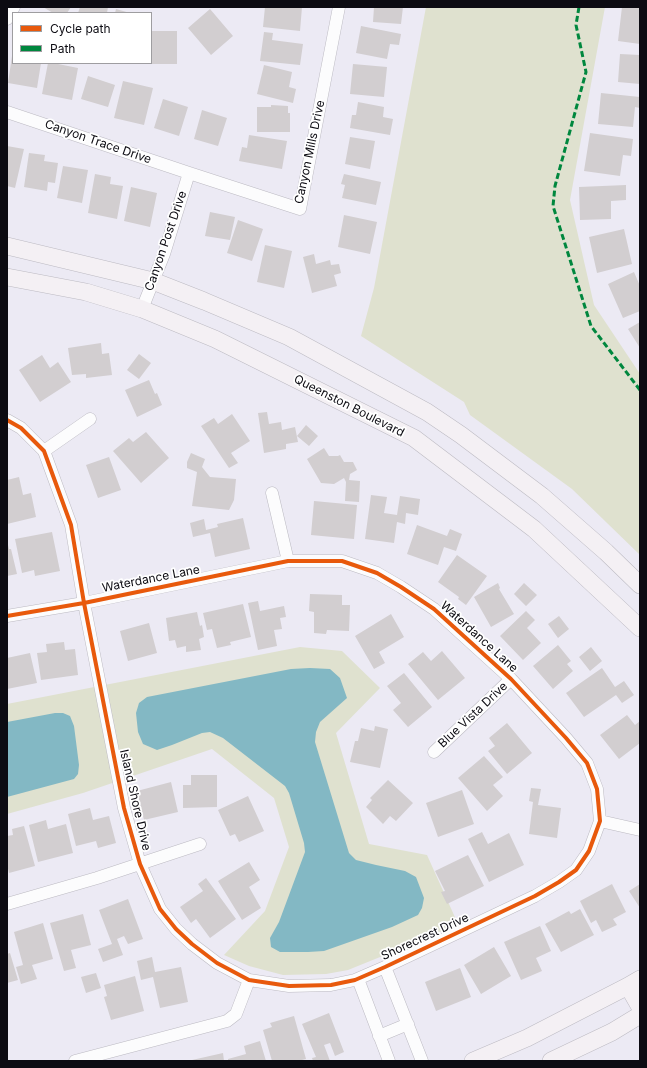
<!DOCTYPE html>
<style>
body{margin:0}
#map{position:relative;width:647px;height:1068px;overflow:hidden;background:#eceaf4;font-family:Inter,sans-serif}
canvas{display:block}
.frame{position:absolute;inset:0;border:8px solid #0c0b12;pointer-events:none}
.legend{position:absolute;left:12px;top:12px;width:140px;height:52px;box-sizing:border-box;background:#fff;border:1px solid #9e9da0;margin:0;padding:5px 7px;list-style:none;font-size:12px;color:#0c0b12}
.legend li{display:flex;align-items:center;gap:8px;height:20px}
.legend b{width:20px;border:1px solid #9e9da0}
</style>
<div id="map">
<canvas width="647" height="1068"></canvas>
<div class="frame"></div>
<ul class="legend">
<li><b style="height:5px;background:#e8590c"></b>Cycle path</li>
<li><b style="height:5px;background:#00873e"></b>Path</li>
</ul>
</div>
<script>
const context = document.querySelector('canvas').getContext('2d');
context.lineJoin = 'round';
function paint(path, color) { context.fillStyle = color; context.fill(path, 'evenodd'); }
const poly = rows => new Path2D(rows.map(r => 'M' + r).join(''));
function strokePath(path, color, width, dash) { context.strokeStyle = color; context.lineWidth = width; context.lineCap = dash ? 'butt' : 'round'; context.setLineDash(dash || []); context.stroke(path); }
function drawText(font, color, halo, rows, align = 'center') {
  context.font = font + ' Inter,sans-serif'; context.lineWidth = 3.5; context.setLineDash([]); context.textBaseline = 'middle'; context.strokeStyle = halo; context.fillStyle = color; for (const [text, x, y, turn = 0] of rows) {
    context.save(); context.translate(x, y); context.rotate((+turn || 0) * Math.PI / 180); context.textAlign = isNaN(turn) ? turn : align; if (halo) context.strokeText(text, 0, 0); context.fillText(text, 0, 0); context.restore();
  }
}
const green = poly([
 [426,7,605,7,570,200,594,305,640,374,640,555,572,489,470,415,464,402,361,336,374,288],
 [300,647,342,651,380,688,336,733,369,844,427,855,458,924,395,951,348,970,326,974,283,975,249,966,224,955,265,911,289,847,274,798,212,749,83,793,7,814,7,704]
]);
const water = poly([
 [310,668,330,669,340,678,347,698,320,722,316,732,315,742,349,853,356,860,376,865,405,871,416,877,424,898,422,908,418,915,392,927,324,951,308,952,280,952,271,947,270,938,279,922,305,852,304,843,289,793,285,786,223,738,210,732,202,733,172,745,157,750,143,744,138,732,136,713,139,703,147,697,291,669],
 [55,713,63,713,70,716,74,726,79,765,78,774,74,779,7,797,7,722]
]);
const building = poly([
 [43,7,71,7,67,13,53,13],
 [80,7,108,7,107,13,78,13],
 [265,7,302,7,300,31,263,27],
 [374,7,403,7,401,24,373,22],
 [622,7,640,7,640,44,618,41],
 [116,9,130,13,115,13],
 [210,9,233,36,211,55,188,28],
 [361,26,401,34,399,45,390,44,387,59,356,53],
 [151,31,177,31,177,64,151,64],
 [264,32,273,33,272,40,303,44,300,65,260,61],
 [620,54,640,55,640,84,618,82],
 [12,56,13,63,41,63,37,88,8,83],
 [48,63,58,63,58,64,78,68,72,100,42,94],
 [353,64,387,67,384,97,350,94],
 [264,65,292,72,289,87,296,89,293,103,257,94],
 [88,76,115,85,108,107,81,99],
 [123,81,153,88,144,125,114,118],
 [601,93,640,97,640,108,635,107,633,127,598,124],
 [163,99,188,107,179,136,154,128],
 [358,102,384,107,383,117,393,119,390,135,350,128,352,115,356,115],
 [271,105,288,106,288,113,290,113,290,132,257,132,257,107,271,107],
 [202,110,227,118,218,146,194,139],
 [590,133,633,139,631,156,623,155,620,176,584,171],
 [249,135,287,141,282,169,239,161,242,147,247,148],
 [350,137,375,141,370,169,345,164],
 [7,146,24,149,15,188,7,186],
 [29,153,45,155,44,161,58,163,55,183,48,182,47,191,24,187],
 [63,166,88,170,82,203,57,198],
 [95,174,111,177,110,184,123,186,117,219,88,213],
 [344,174,381,182,376,205,342,198,345,185,341,184],
 [626,185,626,200,611,201,611,219,580,220,579,187],
 [131,187,157,193,150,227,124,221],
 [210,212,235,217,230,240,205,236],
 [344,215,377,222,370,254,338,247],
 [238,220,263,229,252,261,227,253],
 [624,229,632,264,597,273,589,237],
 [265,245,292,251,284,288,257,282],
 [314,254,316,264,330,260,331,265,339,264,341,273,334,275,337,286,312,293,303,257],
 [634,272,640,286,640,311,623,318,608,284],
 [640,322,640,348,628,329],
 [101,343,102,354,109,353,112,375,86,378,86,374,72,375,68,348],
 [139,354,151,363,139,379,127,370],
 [42,355,50,368,58,362,71,382,40,402,19,370],
 [149,380,155,394,157,393,162,405,137,417,125,390],
 [267,412,269,424,281,422,282,430,295,427,298,442,286,444,286,449,264,453,258,413],
 [232,414,250,441,231,453,238,463,229,468,201,426,214,418,218,424],
 [306,425,318,436,309,446,297,436],
 [146,432,169,458,141,483,113,451,129,438,133,442],
 [324,448,329,456,338,456,340,455,344,462,353,462,357,470,350,474,349,480,360,481,359,502,345,501,346,482,344,478,334,484,321,483,307,459],
 [191,453,205,459,202,467,210,477,236,479,234,500,229,510,192,506,197,472,187,468,187,462],
 [109,457,121,490,98,498,86,465],
 [19,477,23,495,31,493,36,517,7,524,7,480],
 [371,495,387,497,384,513,397,515,400,496,420,499,418,515,406,513,405,524,397,522,394,543,365,539],
 [314,501,357,505,354,539,311,535],
 [243,518,250,549,215,557,210,533,193,537,190,523,204,519,206,530,218,527,217,524],
 [417,525,447,536,450,529,462,534,456,551,444,547,438,565,407,554],
 [52,532,60,571,35,576,34,570,22,573,15,539],
 [7,541,9,549,11,549,17,574,7,576],
 [457,555,487,576,466,605,458,599,459,597,438,582],
 [498,583,500,588,499,589,514,614,491,627,474,597],
 [524,583,537,595,526,606,514,594],
 [310,594,342,595,342,605,350,605,349,631,327,630,326,634,314,633,314,612,309,611],
 [258,601,260,611,284,606,286,617,280,618,282,629,274,630,277,646,258,650,248,603],
 [243,604,251,637,230,642,231,645,217,648,212,629,207,630,203,613],
 [526,611,535,620,527,628,541,643,523,660,500,636],
 [197,612,200,626,202,625,204,637,199,639,201,650,186,652,186,646,177,648,175,640,169,641,166,618],
 [391,614,404,637,379,652,385,663,374,669,355,636],
 [559,616,569,629,558,638,548,624],
 [149,623,157,653,128,661,120,631],
 [64,642,65,650,75,649,78,675,41,680,37,653,47,652,46,644],
 [558,645,571,661,567,664,573,671,553,689,533,666],
 [591,647,602,661,590,671,579,657],
 [442,651,465,678,438,700,408,664,423,652,431,661],
 [30,653,37,683,7,689,7,658],
 [602,668,615,687,624,681,634,695,622,703,616,695,584,717,566,693],
 [404,673,432,707,408,727,393,710,401,703,387,686],
 [627,715,635,725,640,721,640,743,619,759,600,735],
 [507,723,532,753,507,774,488,751,495,746,489,738],
 [375,726,388,729,380,768,350,762,355,741,358,741,361,728,374,731],
 [484,756,503,777,493,785,503,796,487,811,458,778],
 [191,775,217,775,217,807,183,808,183,785,191,785],
 [388,780,413,803,396,821,390,816,383,824,366,807,372,800,370,798],
 [171,782,178,812,144,820,137,791],
 [531,788,541,789,538,805,561,808,557,838,529,834,533,802,529,801],
 [462,790,474,824,438,837,426,803],
 [248,796,264,831,239,842,235,834,230,836,218,810],
 [90,808,93,820,109,816,116,843,98,848,96,841,76,846,68,814],
 [46,820,48,829,66,824,73,853,38,862,29,825],
 [24,826,35,866,9,873,7,864,7,836,13,835,12,829],
 [482,832,488,844,509,833,524,865,489,882,468,839],
 [468,855,484,886,447,904,441,892,445,891,435,871],
 [249,862,260,880,249,887,261,908,242,920,218,881],
 [206,878,236,919,210,938,196,919,191,923,180,907,203,891,198,884],
 [612,884,626,912,613,919,617,925,602,932,596,920,591,923,580,901],
 [640,884,640,908,629,891],
 [128,899,143,939,128,944,124,936,117,939,123,955,103,962,98,949,112,944,99,910],
 [580,909,594,935,561,952,545,924,569,911,571,914],
 [83,914,91,945,71,950,76,968,64,971,50,923],
 [43,923,53,959,32,965,37,979,21,984,16,967,23,965,14,932],
 [540,926,551,951,536,958,542,971,521,980,504,942],
 [494,947,511,976,481,994,464,965],
 [10,953,18,980,7,983,7,954],
 [152,957,155,972,181,967,188,1002,160,1008,153,977,141,980,137,961],
 [460,968,471,997,436,1011,425,982],
 [96,973,101,988,86,993,81,977],
 [135,976,144,1011,111,1020,104,997,107,996,104,985],
 [329,1013,344,1052,335,1056,330,1043,324,1045,330,1061,313,1061,312,1058,316,1057,302,1024],
 [294,1016,306,1059,298,1061,272,1061,263,1030,272,1027,270,1023],
 [260,1041,266,1061,228,1061,228,1059,246,1054,244,1046],
 [223,1053,224,1061,192,1061,192,1060]
]);
const minor = poly([
 [7,19,14,7],
 [7,112,189,173,300,209,339,7],
 [142,309,164,254,189,173],
 [7,420,21,428,44,451,71,525,84,603,124,808,140,864,160,909,176,929,192,944,217,963,249,980,289,986,331,985,355,980,385,967,535,896,559,882,576,870,589,851,600,821,597,789,587,763,566,738,511,679,434,609,401,587,377,573,342,561,288,561,84,603,7,616],
 [44,451,90,419],
 [272,493,288,561],
 [434,752,511,679],
 [600,821,640,830],
 [7,904,97,878,200,844],
 [385,967,422,1061],
 [358,979,389,1061],
 [379,1036,408,1024],
 [75,1061,227,1021,236,1014,249,980]
]);
const secondary = poly([
 [7,246,153,281,204,301,289,337,427,412,461,435,542,496,606,552,640,585],
 [7,277,86,292,142,309,215,339,414,438,534,529,640,628],
 [628,986,640,1007],
 [473,1061,527,1038,628,986,640,979],
 [551,1061,612,1032,640,1015]
]);
const quiet = poly([
 [579,7,576,25,586,72,555,186,553,206,591,326,640,390]
]);
const cycleway = poly([
 [7,420,21,428,44,451,71,525,84,603,124,808,140,864,160,909,176,929,192,944,217,963,249,980,289,986,331,985,355,980,385,967,535,896,559,882,576,870,589,851,600,821,597,789,587,763,566,738,511,679,434,609,401,587,377,573,342,561,288,561,84,603,7,616]
]);
const streetNames = [
 ["Canyon Trace Drive",98,142,19],
 ["Canyon Mills Drive",310,152,-78],
 ["Canyon Post Drive",166,241,-71],
 ["Queenston Boulevard",349,406,27],
 ["Waterdance Lane",151,579,-11],
 ["Waterdance Lane",479,637,42],
 ["Blue Vista Drive",473,715,-43],
 ["Island Shore Drive",135,800,77],
 ["Shorecrest Drive",425,937,-25]
];
paint(green, '#dfe1cf');
paint(water, '#83b8c4');
paint(building, '#d2ced0');
strokePath(minor, '#bcbac2', 13);
strokePath(secondary, '#bcbac2', 18);
strokePath(minor, '#fcfcfd', 12);
strokePath(secondary, '#f4f0f4', 17);
strokePath(quiet, '#00873e', 3, [6, 3]);
strokePath(cycleway, '#e8590c', 4);
drawText('12px', '#0c0b12', '#fff', streetNames);
</script>
